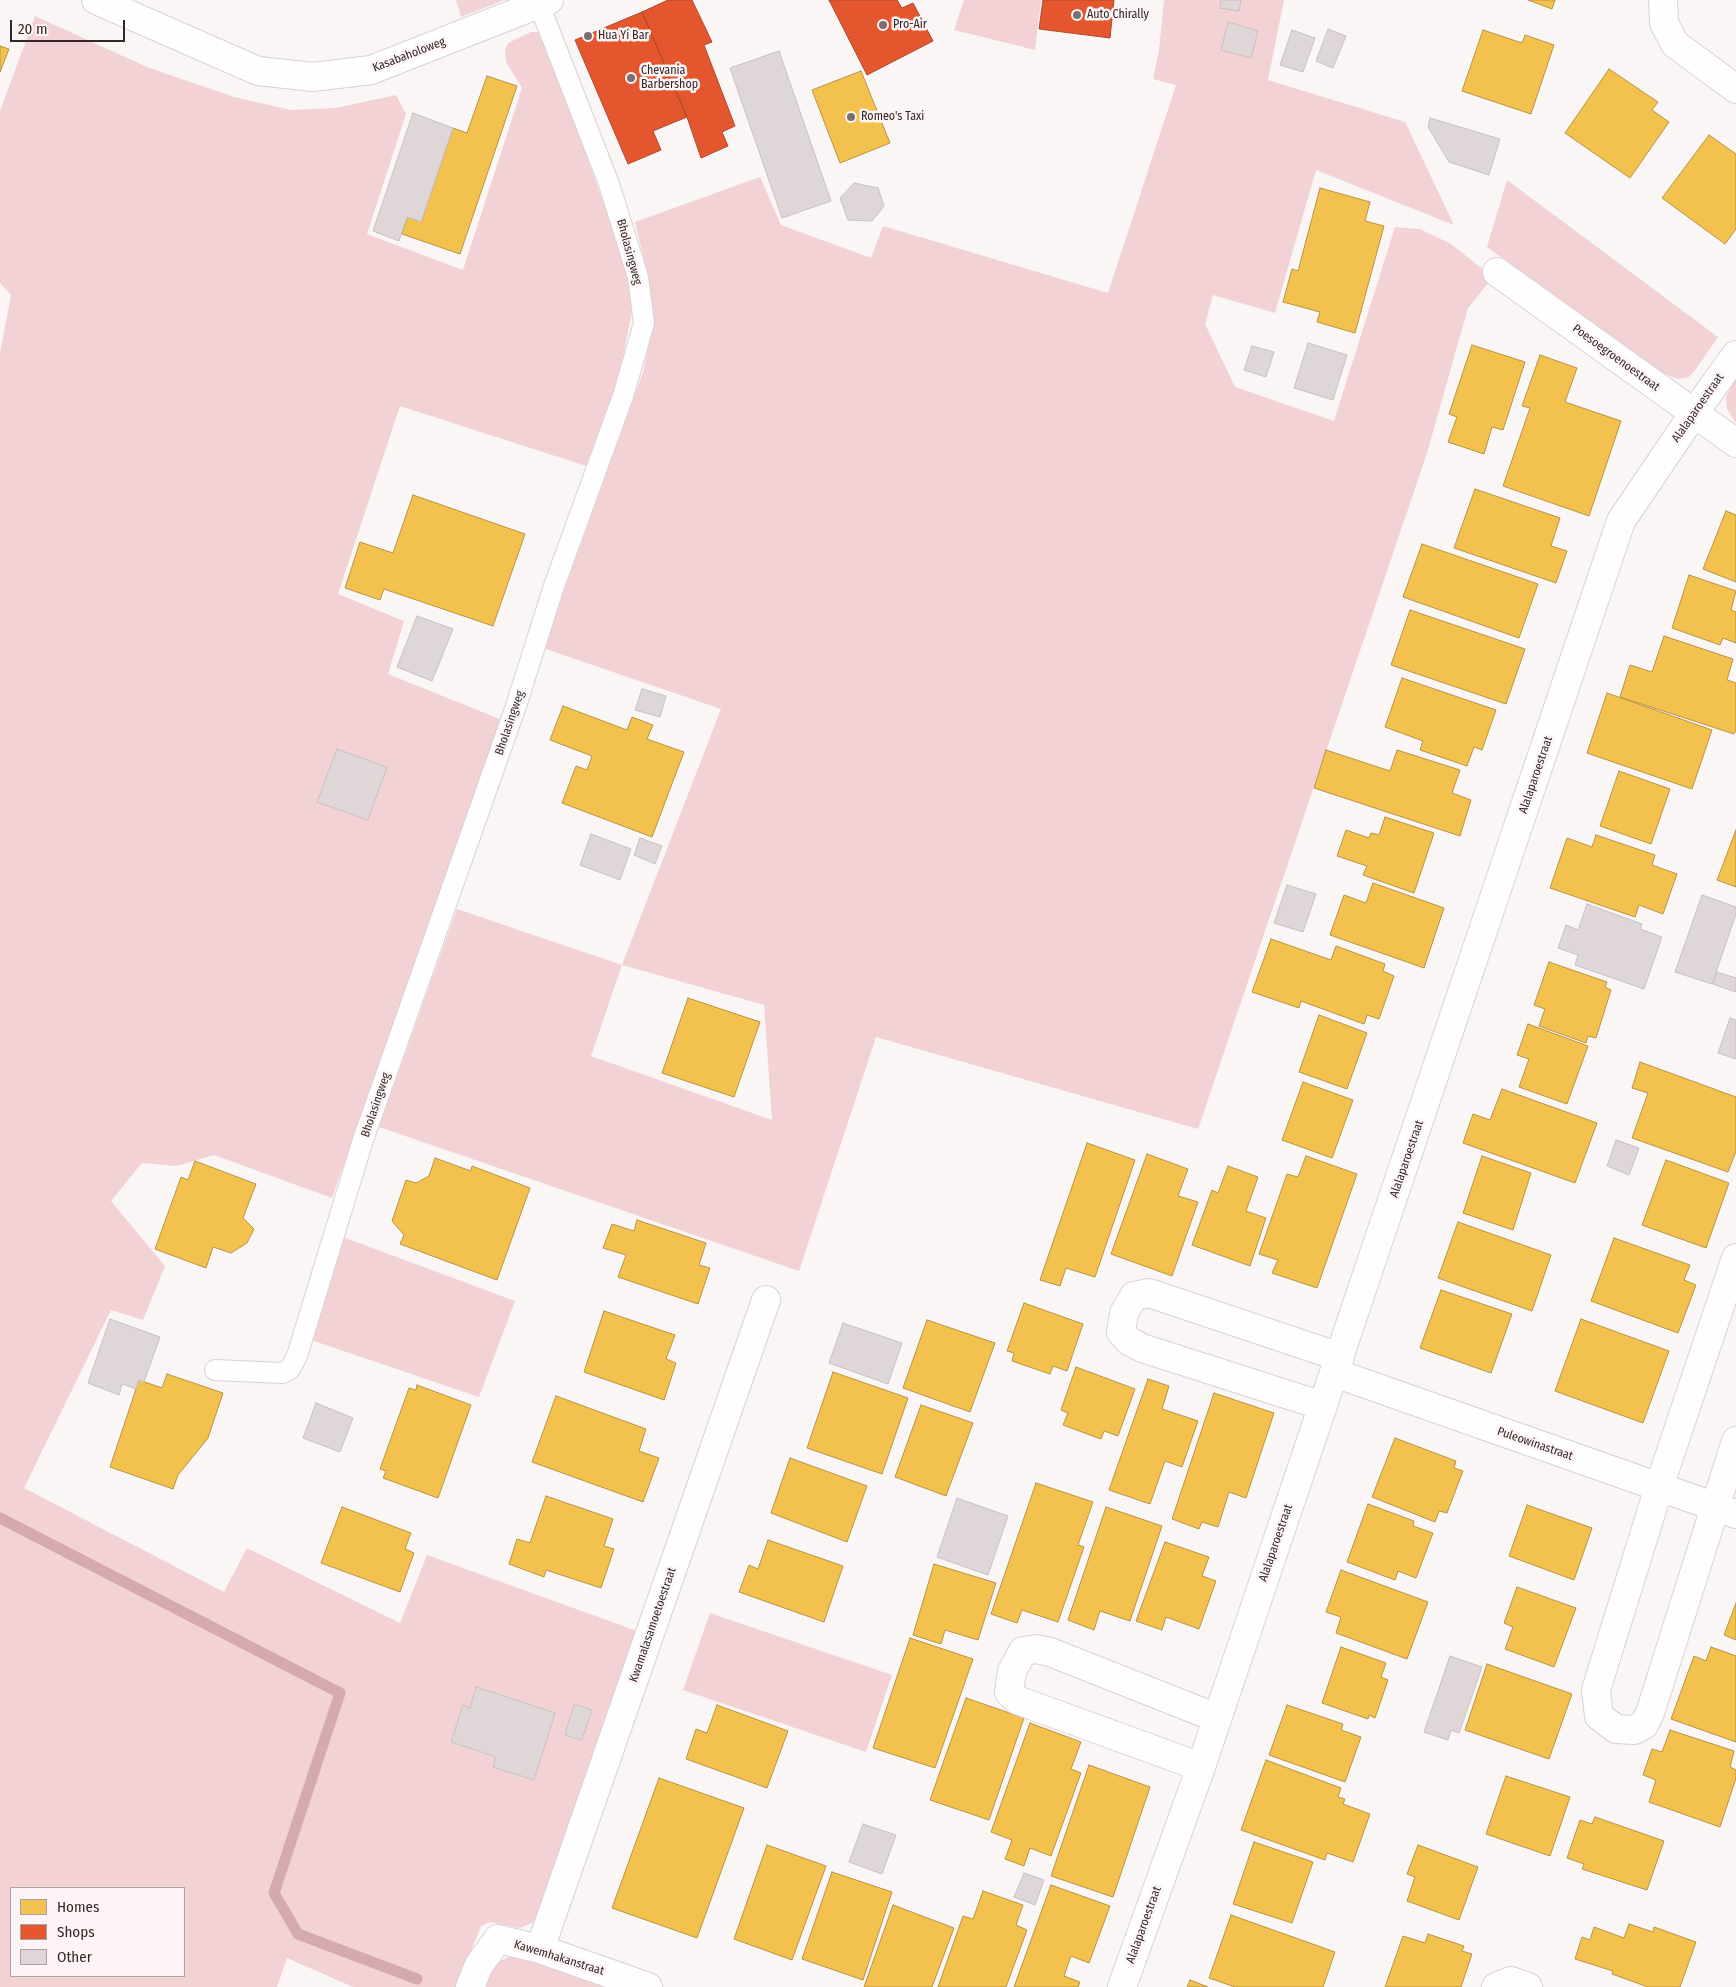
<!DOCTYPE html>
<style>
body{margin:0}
#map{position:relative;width:1736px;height:1987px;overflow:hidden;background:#faf6f6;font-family:"Fira Sans Condensed",sans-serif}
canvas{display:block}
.legend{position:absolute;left:10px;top:1887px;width:175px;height:90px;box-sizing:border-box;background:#fcf4f5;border:1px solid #aca2a3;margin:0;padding:6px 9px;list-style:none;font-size:15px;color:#342728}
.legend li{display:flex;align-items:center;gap:10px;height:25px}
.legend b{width:25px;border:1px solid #aca2a3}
.scale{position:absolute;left:10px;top:20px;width:115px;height:22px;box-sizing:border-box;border:2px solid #342728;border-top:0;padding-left:6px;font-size:15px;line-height:18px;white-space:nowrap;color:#342728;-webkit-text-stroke:4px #fcf4f5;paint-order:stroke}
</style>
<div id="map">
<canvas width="1736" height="1987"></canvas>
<ul class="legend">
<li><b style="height:14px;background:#f2c14e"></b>Homes</li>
<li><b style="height:14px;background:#e4572e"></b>Shops</li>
<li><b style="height:14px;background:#dfd7d7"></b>Other</li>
</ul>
<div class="scale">20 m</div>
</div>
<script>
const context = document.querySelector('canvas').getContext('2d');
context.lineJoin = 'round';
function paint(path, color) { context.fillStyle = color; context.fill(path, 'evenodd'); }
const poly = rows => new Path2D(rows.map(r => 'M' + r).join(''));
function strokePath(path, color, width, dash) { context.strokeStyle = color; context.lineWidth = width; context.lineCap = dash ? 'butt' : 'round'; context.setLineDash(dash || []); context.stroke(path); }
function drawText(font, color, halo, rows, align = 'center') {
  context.font = font + ' "Fira Sans Condensed",sans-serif'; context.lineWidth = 5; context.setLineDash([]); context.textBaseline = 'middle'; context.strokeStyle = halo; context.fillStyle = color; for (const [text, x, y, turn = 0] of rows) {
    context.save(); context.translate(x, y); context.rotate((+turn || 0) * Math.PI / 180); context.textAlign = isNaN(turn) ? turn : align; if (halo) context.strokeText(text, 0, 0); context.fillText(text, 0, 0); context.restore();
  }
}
const green = poly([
 [456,0,504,0,461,17],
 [964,0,1041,0,1035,50,954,30],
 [1164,0,1284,0,1268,80,1405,122,1454,225,1316,170,1275,313,1213,295,1205,324,1235,387,1334,421,1395,227,1420,229,1451,244,1493,277,1468,308,1427,453,1198,1129,876,1037,799,1271,379,1127,457,909,622,965,721,709,543,648,643,372,650,339,652,307,648,277,635,222,760,177,781,225,871,258,883,226,1108,293,1176,85,1153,79,1159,50],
 [622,965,764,1005,772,1120,591,1056],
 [35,16,147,67,234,97,291,110,336,108,396,95,406,114,367,234,463,270,522,88,506,62,505,50,508,43,531,32,539,32,543,37,620,248,630,283,632,312,619,377,586,466,400,406,338,594,404,621,388,674,502,720,332,1198,214,1155,176,1166,142,1163,111,1201,165,1266,143,1320,111,1310,24,1488,224,1592,247,1548,400,1623,427,1555,637,1631,541,1919,520,1928,490,1922,481,1926,457,1987,353,1987,287,1958,277,1987,0,1987,0,353,11,295,0,283,0,111],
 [11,1888,184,1888,184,1976,11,1976],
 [1507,180,1718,337,1696,369,1689,377,1678,379,1662,373,1487,247],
 [1736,376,1736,423,1727,409,1726,397],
 [343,1237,515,1301,479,1397,311,1340],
 [710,1613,892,1675,866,1752,683,1690],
 [513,1955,531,1957,614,1987,483,1987,487,1975,498,1962]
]);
const homes = poly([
 [1528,0,1555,0,1552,9,1528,0],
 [1483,30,1522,43,1525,35,1554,45,1531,114,1462,91,1483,30],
 [0,46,9,49,0,72,0,46],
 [1609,69,1658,102,1652,110,1669,122,1630,178,1565,133,1609,69],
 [861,71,890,143,840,163,812,90,861,71],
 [487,76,517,86,460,254,402,234,407,217,421,222,453,128,467,133,487,76],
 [1709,135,1736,154,1736,229,1725,244,1662,198,1709,135],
 [1320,188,1370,202,1365,221,1384,226,1355,333,1317,322,1320,312,1283,302,1292,269,1298,271,1320,188],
 [1472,345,1525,362,1503,430,1492,427,1484,454,1448,442,1457,417,1449,414,1472,345],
 [1540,355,1577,368,1565,402,1621,421,1589,516,1503,486,1530,408,1522,406,1540,355],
 [1475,489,1560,518,1551,546,1567,551,1556,583,1454,548,1475,489],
 [413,495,525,534,493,626,384,589,380,600,345,588,360,542,393,553,413,495],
 [1726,511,1736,515,1736,582,1703,569,1726,511],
 [1422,544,1538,584,1519,638,1403,597,1422,544],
 [1689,575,1736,591,1731,610,1736,612,1736,643,1723,638,1720,645,1672,628,1689,575],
 [1410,610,1525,649,1506,704,1391,665,1410,610],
 [1664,636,1733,659,1727,680,1736,683,1736,730,1734,734,1620,697,1630,665,1652,672,1664,636],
 [1402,678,1496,710,1482,750,1474,747,1467,766,1420,750,1423,741,1385,727,1402,678],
 [1607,693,1712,730,1692,789,1587,753,1607,693],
 [563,706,627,730,632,717,653,725,647,739,684,752,652,837,562,803,576,766,587,770,592,756,550,740,563,706],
 [1326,750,1390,771,1397,750,1460,770,1452,793,1471,800,1460,836,1314,788,1326,750],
 [1619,771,1670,789,1651,844,1600,826,1619,771],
 [1385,817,1434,833,1414,893,1363,875,1367,866,1337,856,1346,830,1369,838,1371,833,1379,835,1385,817],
 [1736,830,1736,887,1717,880,1736,830],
 [1596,835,1655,855,1652,865,1677,874,1663,914,1639,905,1635,917,1550,888,1567,838,1592,847,1596,835],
 [1373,883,1444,908,1424,968,1330,935,1344,895,1366,903,1373,883],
 [1271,939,1331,960,1336,946,1385,964,1383,971,1394,976,1379,1019,1367,1015,1364,1024,1301,1001,1299,1008,1252,992,1271,939],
 [1549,962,1607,982,1605,987,1611,990,1596,1038,1588,1036,1586,1043,1539,1026,1545,1009,1534,1005,1549,962],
 [688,998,760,1022,734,1097,662,1073,688,998],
 [1319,1015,1367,1033,1347,1089,1299,1072,1319,1015],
 [1528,1024,1588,1046,1567,1104,1519,1087,1529,1059,1517,1055,1528,1024],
 [1640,1062,1736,1097,1736,1151,1728,1172,1632,1138,1648,1093,1632,1088,1640,1062],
 [1303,1082,1353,1100,1332,1158,1282,1140,1303,1082],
 [1502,1089,1597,1123,1575,1183,1463,1143,1473,1114,1490,1120,1502,1089],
 [1087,1143,1135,1160,1095,1277,1066,1268,1060,1286,1040,1280,1087,1143],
 [1147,1154,1188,1169,1178,1196,1198,1202,1172,1276,1111,1254,1147,1154],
 [1306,1156,1357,1174,1317,1288,1272,1273,1278,1260,1259,1254,1287,1174,1298,1177,1306,1156],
 [1482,1156,1531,1173,1513,1230,1463,1213,1482,1156],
 [435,1158,471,1171,472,1166,530,1188,497,1280,400,1244,404,1235,392,1221,406,1180,416,1183,429,1176,435,1158],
 [1666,1160,1729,1183,1706,1248,1642,1225,1666,1160],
 [195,1161,256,1184,243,1218,254,1229,247,1243,231,1253,213,1247,206,1268,155,1249,181,1177,188,1180,195,1161],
 [1228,1166,1258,1177,1246,1211,1266,1218,1250,1266,1192,1245,1212,1190,1218,1193,1228,1166],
 [637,1220,706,1243,699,1265,710,1268,698,1304,618,1277,626,1255,603,1248,612,1224,634,1231,637,1220],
 [1458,1222,1551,1255,1532,1311,1438,1278,1458,1222],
 [1614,1238,1690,1265,1684,1280,1696,1285,1678,1333,1591,1301,1614,1238],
 [1441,1290,1512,1314,1491,1373,1420,1348,1441,1290],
 [1024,1303,1083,1324,1067,1371,1053,1366,1050,1374,1012,1361,1014,1353,1007,1351,1024,1303],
 [604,1311,675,1335,666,1359,676,1363,664,1400,584,1372,604,1311],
 [1581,1319,1669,1351,1643,1423,1555,1391,1581,1319],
 [927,1320,995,1343,970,1412,903,1388,927,1320],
 [1076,1367,1135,1389,1118,1436,1104,1431,1101,1439,1063,1425,1068,1413,1061,1410,1076,1367],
 [833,1372,908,1398,882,1474,807,1448,833,1372],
 [167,1374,223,1393,208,1438,178,1475,173,1489,110,1467,139,1380,162,1388,167,1374],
 [1148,1379,1169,1386,1162,1409,1198,1421,1182,1467,1165,1461,1150,1504,1109,1490,1148,1379],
 [417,1385,471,1405,438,1498,383,1478,386,1471,380,1469,409,1388,416,1390,417,1385],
 [1214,1393,1274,1413,1246,1498,1229,1492,1218,1527,1202,1522,1199,1529,1172,1519,1214,1393],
 [556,1396,646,1429,639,1451,659,1458,643,1502,532,1462,556,1396],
 [921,1405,973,1423,946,1496,895,1477,921,1405],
 [1395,1438,1456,1461,1454,1468,1463,1471,1447,1513,1439,1511,1435,1522,1372,1497,1395,1438],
 [790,1458,867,1486,847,1542,771,1513,790,1458],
 [1036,1483,1093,1502,1078,1545,1084,1547,1058,1622,1022,1610,1017,1623,991,1614,1036,1483],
 [546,1496,613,1519,604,1546,614,1549,601,1588,546,1570,544,1577,509,1564,517,1539,530,1543,546,1496],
 [1368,1504,1414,1521,1413,1526,1433,1533,1416,1578,1398,1571,1395,1580,1347,1562,1368,1504],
 [1527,1505,1592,1528,1574,1580,1509,1556,1527,1505],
 [342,1507,411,1533,405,1549,414,1553,400,1592,321,1563,342,1507],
 [1106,1507,1162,1526,1130,1621,1100,1611,1094,1630,1068,1620,1106,1507],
 [768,1540,843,1566,824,1622,739,1592,749,1565,758,1569,768,1540],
 [1165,1542,1209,1557,1202,1576,1216,1581,1199,1629,1166,1617,1162,1630,1136,1621,1165,1542],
 [934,1564,996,1583,978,1640,945,1630,941,1644,913,1635,934,1564],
 [1341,1570,1428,1602,1407,1659,1336,1633,1341,1617,1326,1612,1341,1570],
 [1517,1587,1576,1608,1554,1667,1505,1649,1513,1627,1504,1623,1517,1587],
 [1736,1603,1736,1640,1724,1635,1736,1603],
 [910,1638,973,1659,935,1768,873,1748,910,1638],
 [1341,1647,1386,1663,1381,1677,1388,1680,1375,1718,1369,1715,1368,1719,1322,1703,1341,1647],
 [1711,1647,1736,1656,1736,1742,1671,1719,1694,1656,1706,1661,1711,1647],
 [1487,1664,1572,1694,1549,1759,1465,1730,1487,1664],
 [966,1698,1024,1718,989,1820,930,1800,966,1698],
 [717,1705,788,1731,767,1788,686,1759,696,1729,707,1733,717,1705],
 [1287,1705,1343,1724,1341,1730,1361,1737,1345,1782,1269,1755,1287,1705],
 [1030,1723,1081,1742,1071,1769,1081,1773,1051,1856,1030,1848,1024,1866,1005,1859,1012,1840,991,1832,1030,1723],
 [1670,1730,1734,1751,1730,1767,1736,1770,1736,1778,1720,1827,1649,1802,1656,1780,1643,1775,1652,1749,1662,1752,1670,1730],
 [1266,1760,1341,1788,1338,1797,1345,1799,1343,1804,1370,1814,1353,1862,1327,1853,1325,1860,1241,1830,1266,1760],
 [1089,1765,1150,1787,1113,1897,1051,1876,1089,1765],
 [1506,1776,1570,1797,1550,1856,1486,1834,1506,1776],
 [659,1778,744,1808,697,1938,612,1908,659,1778],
 [1595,1817,1664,1841,1647,1890,1582,1869,1584,1864,1567,1858,1580,1820,1592,1824,1595,1817],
 [1254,1842,1313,1862,1292,1923,1233,1904,1254,1842],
 [767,1845,826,1866,792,1960,734,1939,767,1845],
 [1418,1845,1478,1867,1459,1920,1407,1901,1415,1877,1407,1874,1418,1845],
 [832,1872,892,1892,863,1980,802,1959,832,1872],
 [1051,1885,1110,1906,1089,1963,1071,1956,1064,1976,1080,1982,1078,1987,1014,1987,1051,1885],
 [983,1891,1023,1905,1016,1925,1027,1930,1006,1987,938,1987,963,1916,973,1919,983,1891],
 [893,1905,954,1928,932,1987,864,1987,893,1905],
 [1231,1915,1335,1952,1323,1987,1235,1987,1209,1978,1231,1915],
 [1629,1924,1653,1932,1654,1927,1696,1942,1680,1987,1648,1987,1612,1974,1613,1971,1575,1959,1582,1937,1590,1940,1594,1927,1624,1938,1629,1924],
 [1428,1934,1464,1946,1462,1951,1472,1954,1461,1987,1385,1987,1403,1936,1425,1943,1428,1934],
 [1190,1980,1208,1987,1187,1987,1190,1980]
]);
const shops = poly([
 [668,0,692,0,712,42,704,45,735,126,722,132,728,146,701,158,687,117,642,12,668,0],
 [829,0,897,0,902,8,913,3,933,41,867,75,829,0],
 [1043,0,1114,0,1110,38,1039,29,1043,0],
 [642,12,687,117,653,131,661,150,628,164,575,40,642,12]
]);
const stream = poly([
 [0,1518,340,1693,274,1893,298,1934,417,1979]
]);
const building = poly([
 [1221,0,1241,0,1239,11,1220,8,1221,0],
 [1228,22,1258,31,1251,58,1221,50,1228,22],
 [1328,29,1346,36,1333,68,1316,61,1328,29],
 [1292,30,1315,38,1303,72,1280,65,1292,30],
 [779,51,831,201,782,218,730,68,779,51],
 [413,113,453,128,421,222,407,217,399,241,373,231,413,113],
 [1430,118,1500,139,1489,175,1449,162,1428,127,1430,118],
 [854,183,878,188,884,206,872,221,848,220,840,198,854,183],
 [1308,343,1347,355,1333,400,1294,388,1308,343],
 [1252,346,1274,352,1266,377,1244,370,1252,346],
 [417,616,453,629,432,681,397,667,417,616],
 [642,689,666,696,660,717,635,710,642,689],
 [337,749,387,767,368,820,317,802,337,749],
 [591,834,631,849,620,880,580,865,591,834],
 [640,838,662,846,655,864,634,855,640,838],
 [1287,885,1316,894,1303,932,1274,923,1287,885],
 [1702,895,1736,907,1736,914,1712,984,1675,972,1702,895],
 [1587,904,1642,924,1640,929,1662,937,1644,989,1575,965,1578,955,1558,948,1566,925,1578,930,1587,904],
 [1717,972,1736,978,1736,977,1736,992,1713,984,1717,972],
 [1730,1018,1736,1020,1736,1059,1718,1053,1730,1018],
 [1616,1140,1639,1148,1629,1175,1607,1166,1616,1140],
 [110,1319,160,1337,144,1382,139,1380,136,1389,122,1384,119,1395,88,1383,110,1319],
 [843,1323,902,1343,888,1384,829,1363,843,1323],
 [316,1403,353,1418,340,1452,303,1438,316,1403],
 [957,1498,1008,1516,988,1575,937,1557,957,1498],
 [1450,1656,1482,1667,1459,1733,1451,1730,1448,1740,1424,1732,1450,1656],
 [476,1687,555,1713,534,1780,493,1767,496,1757,451,1742,463,1705,470,1708,476,1687],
 [574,1704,592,1710,582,1740,565,1735,574,1704],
 [863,1824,896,1835,882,1874,849,1862,863,1824],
 [1024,1873,1044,1880,1035,1905,1014,1897,1024,1873]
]);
const service = poly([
 [215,1370,283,1373,290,1369,297,1356,363,1140,516,706,554,586,623,396,644,323,638,277,609,184,539,4]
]);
const minor = poly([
 [1663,0,1664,23,1675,44,1736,89],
 [1497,272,1736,443],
 [1736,1258,1659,1487,1596,1690,1599,1716,1616,1729,1634,1730,1644,1725,1650,1713,1736,1441],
 [1335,1373,1736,1514],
 [1323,1406,1142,1348,1129,1341,1121,1332,1124,1313,1134,1296,1149,1293,1340,1357],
 [1201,1767,1017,1700,1009,1692,1012,1671,1023,1651,1036,1649,1050,1652,1217,1718],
 [540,1949,766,1300],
 [470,1987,479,1965,498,1939,540,1949,648,1987],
 [1122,1987,1201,1767,1621,521,1694,413,1736,355],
 [1496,1987,1511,1981,1528,1987]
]);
const tertiary = poly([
 [96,0,258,71,313,77,371,70,549,0]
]);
const markers = [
 [1077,15,5,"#796f70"],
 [883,25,5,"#796f70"],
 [588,36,5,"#796f70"],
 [631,78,5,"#796f70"],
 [851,117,5,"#796f70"]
];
const poiNames = [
 ["Auto Chirally",1087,15],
 ["Pro-Air",893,25],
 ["Hua Yi Bar",598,36],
 ["Chevania",641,71],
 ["Barbershop",641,85],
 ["Romeo's Taxi",861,117]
];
const streetNames = [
 ["Kasabaholoweg",409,55,-21],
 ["Bholasingweg",629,252,75],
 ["Poesoegroenoestraat",1616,358,36],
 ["Alalaparoestraat",1698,408,-55],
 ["Bholasingweg",510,723,-71],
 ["Alalaparoestraat",1536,775,-71],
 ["Bholasingweg",376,1105,-71],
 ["Alalaparoestraat",1407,1159,-71],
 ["Puleowinastraat",1535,1444,19],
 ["Alalaparoestraat",1276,1543,-71],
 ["Kwamalasamoetoestraat",653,1625,-71],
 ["Alalaparoestraat",1144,1925,-70],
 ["Kawemhakanstraat",559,1958,17]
];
paint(green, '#f3d2d5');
paint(homes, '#f2c14e');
strokePath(homes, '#b99343', 1);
paint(shops, '#e4572e');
strokePath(shops, '#af492c', 1);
strokePath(stream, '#d4aaae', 11);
paint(building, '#dfd7d7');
strokePath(building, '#c8c0c1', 1);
strokePath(service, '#dbd1d2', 22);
strokePath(minor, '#dbd1d2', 30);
strokePath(tertiary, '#dbd1d2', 30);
strokePath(service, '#fefefe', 20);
strokePath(minor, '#fefefe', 28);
strokePath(tertiary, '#fefefe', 28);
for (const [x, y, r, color] of markers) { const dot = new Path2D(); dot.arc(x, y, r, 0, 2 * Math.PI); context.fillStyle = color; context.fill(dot); strokePath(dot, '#fcf4f5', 2); }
drawText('12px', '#342728', '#fcf4f5', poiNames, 'left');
drawText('12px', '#342728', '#fcf4f5', streetNames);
</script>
